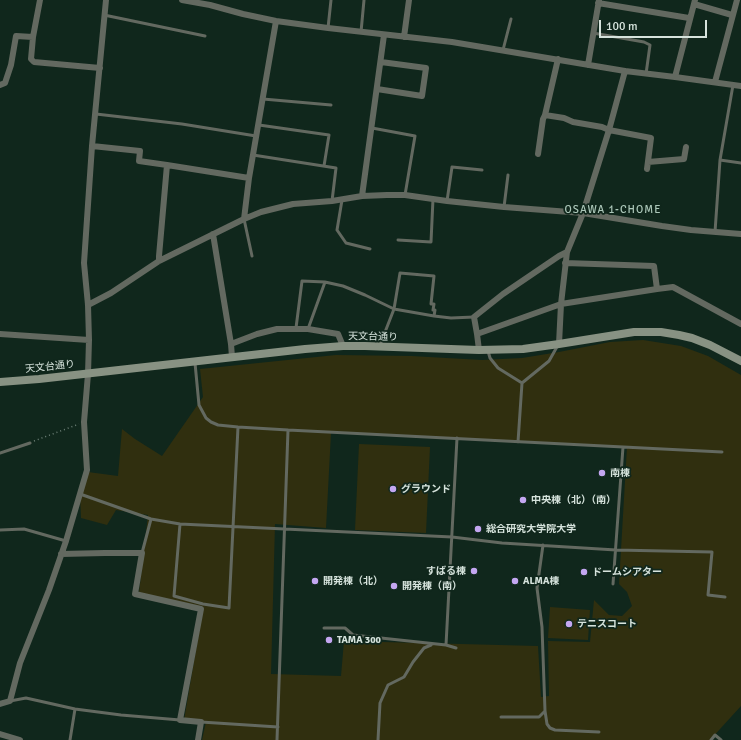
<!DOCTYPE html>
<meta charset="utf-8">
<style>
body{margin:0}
#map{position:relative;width:741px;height:740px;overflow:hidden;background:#10271c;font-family:Signika,sans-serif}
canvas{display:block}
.scale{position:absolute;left:599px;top:20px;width:108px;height:18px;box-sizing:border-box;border:2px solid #d6e3dc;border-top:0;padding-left:5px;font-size:12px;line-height:14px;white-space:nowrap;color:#d6e3dc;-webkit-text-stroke:3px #10271c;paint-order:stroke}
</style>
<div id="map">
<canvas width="741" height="740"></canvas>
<div class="scale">100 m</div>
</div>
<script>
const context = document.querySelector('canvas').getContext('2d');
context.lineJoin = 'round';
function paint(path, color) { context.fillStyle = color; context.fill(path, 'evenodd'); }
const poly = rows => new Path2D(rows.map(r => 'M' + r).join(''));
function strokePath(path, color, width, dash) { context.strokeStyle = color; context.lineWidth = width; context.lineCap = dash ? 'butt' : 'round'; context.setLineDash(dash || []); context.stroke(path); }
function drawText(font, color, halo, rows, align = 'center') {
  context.font = font + ' Signika,"Noto Sans JP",sans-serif'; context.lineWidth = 3.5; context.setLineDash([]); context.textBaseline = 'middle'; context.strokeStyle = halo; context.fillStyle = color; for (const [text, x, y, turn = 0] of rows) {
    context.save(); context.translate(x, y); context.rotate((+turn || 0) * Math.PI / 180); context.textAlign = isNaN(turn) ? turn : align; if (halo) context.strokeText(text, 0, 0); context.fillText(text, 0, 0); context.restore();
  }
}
const green = poly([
 [643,340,681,346,708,356,741,375,741,706,710,740,202,740,206,722,184,720,203,609,139,593,148,515,116,510,107,525,81,518,80,495,88,472,118,476,122,429,135,439,162,456,203,397,200,369,336,355,411,356,482,360,522,358,559,352,610,342],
 [331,433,627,447,619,584,627,592,632,606,622,616,609,615,594,600,590,642,548,641,549,696,541,697,538,646,344,641,341,676,271,674,275,524,326,528],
 [359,444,430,447,426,533,355,530],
 [550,607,590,610,588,640,548,638]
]);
const path = poly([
 [34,441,79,424]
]);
const lane = poly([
 [104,15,205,36],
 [328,28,331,0],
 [361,32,364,0],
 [593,33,644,42,650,45,646,74],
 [503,50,511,19],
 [263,99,331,105],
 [96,114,182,124,256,136],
 [259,125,329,135,324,166],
 [372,128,415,136,405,195],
 [253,155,336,168,332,201],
 [720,160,741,163],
 [342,200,337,230,346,243,370,249],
 [447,201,452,167,482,170],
 [504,207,508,175],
 [244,219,252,256],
 [715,232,720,160,733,85],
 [398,240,431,242,433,199],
 [296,328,302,281,325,282,343,286,365,295,394,309,434,316,451,318,474,317],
 [308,329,325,282],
 [380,345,394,309,400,273,434,276,431,304,434,304,433,310,435,310,434,316],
 [488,351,490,358,498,368,522,383],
 [195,363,199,405,206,418,211,422,218,425,238,427,288,430,277,740],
 [288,430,722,452],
 [518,442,522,383,549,361,558,345],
 [0,453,30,443],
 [80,494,151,519,180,524,452,537,502,543,616,550,712,552,708,595,725,597],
 [180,524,174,596,203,604,229,608,238,427],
 [0,530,24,529,66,541],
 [543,545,537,588,542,627,545,711,547,724,550,728,555,730,599,732],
 [142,553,151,519],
 [613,584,623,447],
 [324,628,345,628,353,635,446,645],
 [456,648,446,645,457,438],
 [10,701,26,698,75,709,121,715,180,720],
 [501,717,539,717,545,711],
 [201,722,278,727],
 [70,740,75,709],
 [378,740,380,703,388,685,404,677,413,662,424,648,431,645],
 [711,740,715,735,721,740]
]);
const street = poly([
 [182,0,210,5,243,14,276,21,328,28,452,42,625,71,675,77,741,86],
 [598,3,689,18],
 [694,4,732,15],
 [33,37,40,0],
 [404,37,409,0],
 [588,65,599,0],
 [675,77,695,0],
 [715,82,737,0],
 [0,85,5,83,11,65,16,36,33,37,31,59,34,62,100,68],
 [377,89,422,96,426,68,381,62],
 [545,115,564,118,573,122,602,127,609,130,651,138,647,169],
 [92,146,140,151,139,161,167,165,159,256,159,261],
 [538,154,543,119,545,115,558,59],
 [648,162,684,159,686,147],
 [167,165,249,178],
 [362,196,384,35],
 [244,219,249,178,276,21],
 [213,234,231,344,232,357],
 [565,263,654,266,657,289],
 [88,305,111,293,159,261,244,219,261,212,293,204,332,201,362,196,387,195,405,195,447,201,504,207,583,213,662,226,691,230,741,234],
 [0,334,89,340],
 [477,334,561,304,657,289,673,287,741,324],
 [231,344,257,334,277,329,308,329,338,334,343,346],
 [559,344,561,304,567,252,583,213,609,130,625,71],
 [479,350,477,334,474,317,503,294,559,256,567,252],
 [61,554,105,553,142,553,135,594,201,609,180,720,201,722,198,740],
 [0,704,10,701,20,663,49,590,66,541,87,470,84,422,88,374,89,340,88,305,84,263,92,146,106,0],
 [0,734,20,740]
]);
const secondary = poly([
 [0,382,39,379,305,349,343,346,365,346,479,350,523,349,559,344,634,332,661,332,679,335,692,338,710,345,741,361]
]);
const markers = [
 [602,473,4,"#c4a7f1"],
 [393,489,4,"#c4a7f1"],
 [523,500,4,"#c4a7f1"],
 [478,529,4,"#c4a7f1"],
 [474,571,4,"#c4a7f1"],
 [584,572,4,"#c4a7f1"],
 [315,581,4,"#c4a7f1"],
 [515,581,4,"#c4a7f1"],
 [394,586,4,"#c4a7f1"],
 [569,624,4,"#c4a7f1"],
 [329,640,4,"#c4a7f1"]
];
const streetNames = [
 ["天文台通り",373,337,1],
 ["天文台通り",50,367,-6]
];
const poiNames = [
 ["南棟",610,473],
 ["グラウンド",401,489],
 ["中央棟（北）（南）",531,500],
 ["総合研究大学院大学",486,529],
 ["すばる棟",466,571,"right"],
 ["ドームシアター",592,572],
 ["開発棟（北）",323,581],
 ["ALMA棟",523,581],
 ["開発棟（南）",402,586],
 ["テニスコート",577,624],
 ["TAMA 300",337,640]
];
const neighbourhoodNames = [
 ["OSAWA 1-CHOME",613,210]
];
paint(green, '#302f0f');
strokePath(path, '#6e8178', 1.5, [1, 3]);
strokePath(lane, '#636960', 3);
strokePath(street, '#636960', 6);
strokePath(secondary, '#889283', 8);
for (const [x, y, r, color] of markers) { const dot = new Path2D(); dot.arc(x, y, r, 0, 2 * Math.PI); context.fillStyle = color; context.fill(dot); strokePath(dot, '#10271c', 1.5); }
drawText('10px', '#d6e3dc', '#10271c', streetNames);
drawText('bold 10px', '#d6e3dc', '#10271c', poiNames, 'left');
context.letterSpacing = '1px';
drawText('11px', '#acc7b9', '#10271c', neighbourhoodNames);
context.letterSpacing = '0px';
</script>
